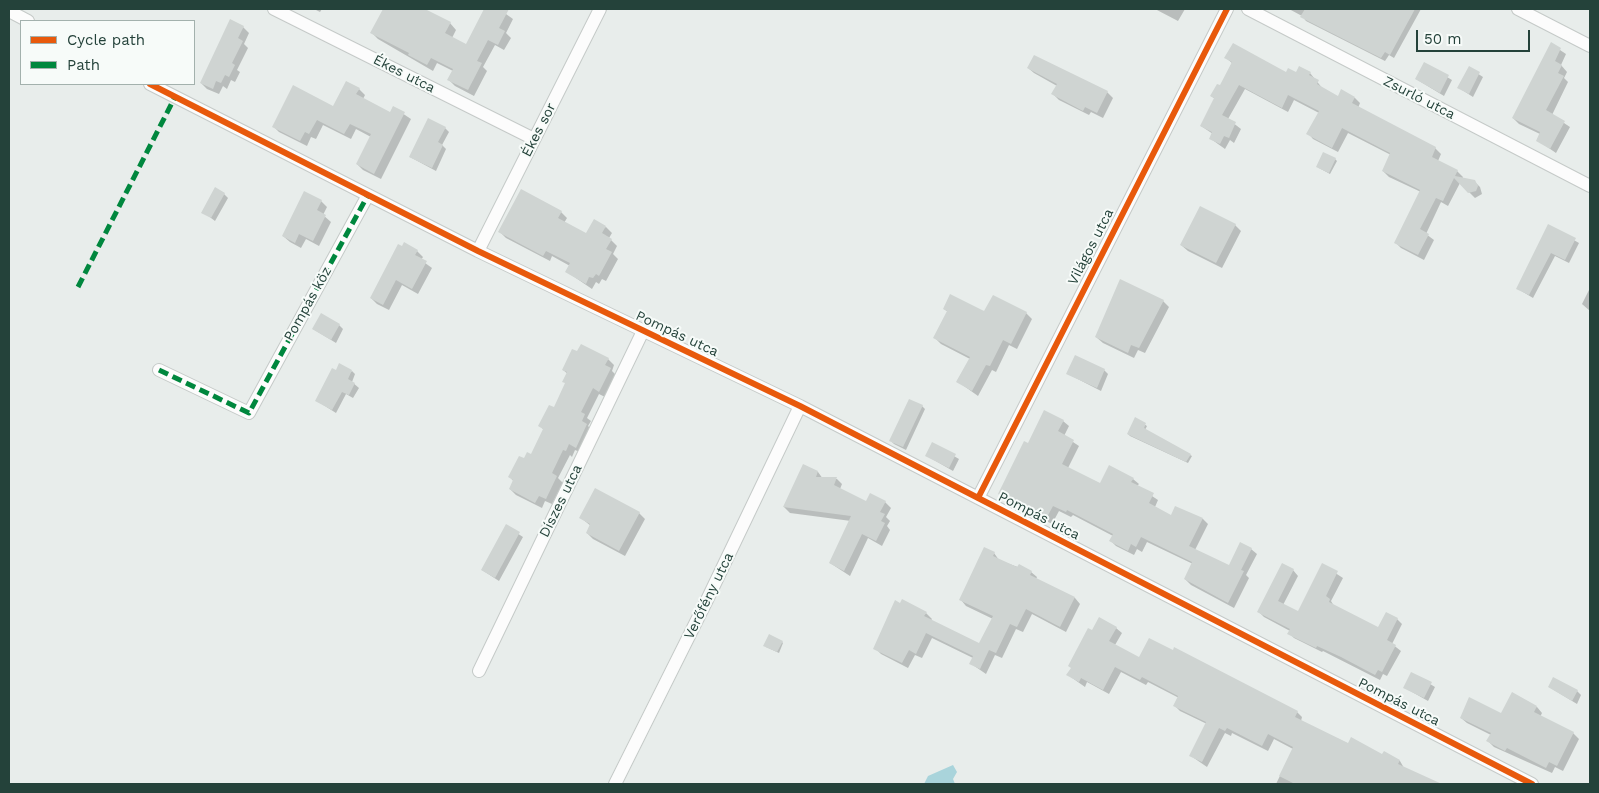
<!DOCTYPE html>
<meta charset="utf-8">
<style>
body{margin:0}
#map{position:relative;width:1599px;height:793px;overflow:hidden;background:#e8edeb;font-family:"Work Sans",sans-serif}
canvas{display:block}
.frame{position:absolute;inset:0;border:10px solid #24423a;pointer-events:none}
.legend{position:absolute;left:20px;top:20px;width:175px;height:65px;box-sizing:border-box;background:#f7fbf9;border:1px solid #a3b1ad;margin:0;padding:6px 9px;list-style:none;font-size:15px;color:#24423a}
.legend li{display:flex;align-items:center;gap:10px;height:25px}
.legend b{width:25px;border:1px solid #a3b1ad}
.scale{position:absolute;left:1416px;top:30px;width:114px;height:22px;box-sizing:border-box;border:2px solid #24423a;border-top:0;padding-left:6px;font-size:15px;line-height:18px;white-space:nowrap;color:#24423a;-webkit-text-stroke:4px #f7fbf9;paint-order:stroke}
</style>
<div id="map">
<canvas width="1599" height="793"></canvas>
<div class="frame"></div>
<ul class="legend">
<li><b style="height:6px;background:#e8590c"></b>Cycle path</li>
<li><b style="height:6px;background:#00873e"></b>Path</li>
</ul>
<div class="scale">50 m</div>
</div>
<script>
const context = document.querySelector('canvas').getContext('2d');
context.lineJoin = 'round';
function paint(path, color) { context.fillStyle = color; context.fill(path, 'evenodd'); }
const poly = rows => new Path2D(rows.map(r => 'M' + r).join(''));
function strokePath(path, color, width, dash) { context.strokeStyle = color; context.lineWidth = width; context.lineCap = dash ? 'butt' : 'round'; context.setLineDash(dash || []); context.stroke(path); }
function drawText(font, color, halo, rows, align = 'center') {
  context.font = font + ' "Work Sans",sans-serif'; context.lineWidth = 4; context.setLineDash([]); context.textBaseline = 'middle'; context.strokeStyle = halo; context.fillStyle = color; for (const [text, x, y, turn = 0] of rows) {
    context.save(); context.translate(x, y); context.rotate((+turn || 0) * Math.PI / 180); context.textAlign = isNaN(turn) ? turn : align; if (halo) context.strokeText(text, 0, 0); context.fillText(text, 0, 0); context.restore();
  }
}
const water = poly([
 [953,765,957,772,953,779,955,784,924,784,928,776]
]);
const shadow = poly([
 [314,9,322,9,320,12],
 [384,9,423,9,450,23,456,30,452,38,467,45,486,9,499,9,513,19,506,33,511,38,504,50,495,45,483,67,487,71,474,96,455,86,449,80,453,71,437,63,433,71,378,39,372,33],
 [1155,9,1185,9,1178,21],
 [1289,9,1377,9,1382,11,1383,9,1421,9,1394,58,1389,55,1385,61,1306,21,1302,16],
 [243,27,249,33,244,44,248,48,237,70,240,72,235,82,231,80,227,89,223,86,219,94,207,89,201,83],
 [1551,44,1566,54,1561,65,1567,72,1564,78,1568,82,1552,115,1570,127,1556,153,1537,140,1540,134,1519,124,1513,118],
 [1226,58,1286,74,1310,73,1323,89,1338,97,1355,98,1360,103,1358,108,1435,148,1441,154,1438,161,1457,171,1463,177,1462,179,1474,181,1480,187,1482,194,1475,198,1460,183,1448,206,1441,202,1426,234,1434,240,1424,260,1401,248,1396,243,1421,192,1389,177,1383,171,1391,155,1348,133,1338,152,1313,139,1308,133,1319,113,1294,100,1288,112,1245,89,1228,119,1241,129,1234,143,1230,140,1225,149,1211,139,1213,134,1201,126,1215,99,1211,96,1220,87,1232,63],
 [1425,64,1452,80,1444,96,1416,79],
 [1028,68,1107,92,1113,98,1103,118,1091,112,1089,115,1059,100,1053,94,1057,86,1034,73],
 [1469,68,1483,77,1473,97,1459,88],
 [359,89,365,95,363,99,390,114,393,107,411,119,381,179,363,170,357,164,371,137,356,129,351,139,323,125,316,139,311,137,307,146,279,132,273,126,334,108],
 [445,128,449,132,442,145,446,149,436,171,410,157],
 [1335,159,1337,161,1330,174,1319,168],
 [224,194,228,198,215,221,203,212],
 [321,201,327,207,323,215,331,222,319,246,306,239,301,248,290,242,283,236],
 [561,212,567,218,564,223,587,235,606,227,612,233,609,238,617,246,613,254,618,259,606,281,602,279,599,284,596,282,592,289,567,272,570,266,552,256,550,261,506,238,500,232],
 [1235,225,1241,231,1222,268,1188,251,1181,245],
 [1549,226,1579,243,1569,263,1555,256,1533,298,1518,289],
 [417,251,423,257,421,260,432,268,418,294,402,285,389,310,377,304,371,298],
 [1590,288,1590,311,1582,304],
 [1163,301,1169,307,1145,353,1138,350,1134,358,1103,343,1096,337],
 [944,309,1026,313,1032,319,1017,349,1009,345,996,372,992,370,978,396,957,381,970,359,941,344,935,338,948,312],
 [339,325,343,329,336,343,313,329],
 [608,359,614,365,612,371,616,375,605,397,599,394,587,418,591,421,588,426,593,431,582,453,575,450,572,457,570,455,558,478,563,483,552,504,545,501,542,508,516,495,510,489,514,482,510,477,524,460,532,455,544,430,540,426,554,409,566,384,568,374,563,370],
 [1104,370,1108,374,1101,391,1068,374],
 [352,371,355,374,352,382,359,388,353,398,346,394,336,413,317,401],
 [922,406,925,409,906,450,894,444,891,441],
 [1135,419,1147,426,1145,430,1190,455,1192,456,1188,463,1130,436,1128,434],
 [1063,421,1069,426,1064,436,1079,446,1068,468,1101,484,1133,479,1139,484,1137,486,1158,500,1155,507,1171,516,1203,519,1208,524,1195,550,1229,567,1251,549,1257,554,1246,575,1249,578,1234,608,1191,585,1185,579,1193,564,1147,542,1142,552,1137,549,1134,555,1116,546,1111,541,1113,536,1073,515,1071,517,1059,511,1052,524,1005,499,999,493,1029,445],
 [933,444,959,459,953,471,927,456],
 [804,465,818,472,823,479,837,479,842,484,840,489,867,503,885,502,891,508,886,517,890,521,887,526,890,530,882,546,868,538,850,576,830,563,851,521,790,513,784,507],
 [639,513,645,519,625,556,593,539,587,533,591,526,581,518],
 [506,526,523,537,499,581,482,570],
 [994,553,999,560,1031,572,1037,577,1036,579,1075,598,1080,604,1066,632,1032,614,1023,632,1016,629,1002,658,995,655,986,674,970,663,973,658,932,638,922,658,915,655,908,668,881,654,875,648,926,613,932,619,930,622,980,645,993,619,966,606,961,600],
 [1323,565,1343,578,1331,601,1334,606,1379,629,1397,619,1402,624,1392,644,1401,651,1387,676,1383,674,1380,680,1323,651,1322,652,1294,638,1289,633,1290,631,1264,617,1259,612,1293,570,1298,576,1283,605,1299,613],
 [1116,628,1122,633,1115,645,1140,659,1297,712,1302,717,1301,721,1349,744,1383,755,1384,753,1400,761,1404,768,1440,784,1276,784,1293,749,1274,739,1268,751,1232,733,1231,736,1225,733,1207,767,1191,756,1207,724,1180,711,1175,706,1179,698,1148,682,1146,685,1121,672,1109,694,1087,682,1085,687,1068,675,1093,632],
 [782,642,783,643,779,653,766,647],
 [1412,673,1435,687,1428,701,1405,688],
 [1549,687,1577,691,1581,695,1577,704],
 [1537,707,1542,713,1540,717,1573,733,1579,739,1563,771,1555,767,1552,773,1494,747,1488,741,1491,735,1467,723,1461,718,1502,714]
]);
const building = poly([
 [383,9,425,9,451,22,445,33,466,44,484,9,509,9,499,28,505,31,498,45,488,40,477,61,482,63,468,90,447,80,453,69,431,58,427,65,408,55,409,53,370,33],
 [1305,9,1415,9,1390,55,1385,52,1381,58,1300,17],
 [230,19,244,26,238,38,243,41,232,63,235,65,229,77,225,75,221,83,216,81,213,89,200,83],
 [1551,42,1561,48,1555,61,1562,65,1558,73,1564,76,1546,110,1565,121,1550,149,1536,141,1540,132,1512,118],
 [1233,43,1286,72,1288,68,1296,72,1299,66,1311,72,1309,75,1319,80,1317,84,1338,96,1341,89,1355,97,1352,103,1436,147,1432,157,1458,170,1455,176,1475,180,1478,186,1476,191,1468,193,1454,178,1443,201,1436,198,1420,229,1429,234,1418,255,1394,243,1420,190,1382,171,1390,153,1342,128,1332,148,1306,134,1319,111,1288,95,1282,108,1239,85,1222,115,1236,122,1229,138,1224,136,1220,144,1209,139,1212,132,1200,126,1214,98,1210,96,1217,84,1220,85,1232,62,1224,58],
 [1034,55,1108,91,1097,113,1085,107,1083,111,1051,94,1057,84,1027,68],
 [1424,62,1449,75,1440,93,1415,79],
 [1469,66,1480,72,1469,94,1457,88],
 [346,81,360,88,356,94,390,112,393,106,405,112,374,174,356,164,371,134,350,124,344,134,317,120,309,134,305,132,300,141,272,127,293,85,333,106],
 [428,118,446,127,438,142,443,145,432,168,409,157],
 [1323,152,1336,158,1329,173,1316,167],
 [215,187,225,193,211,218,201,213],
 [521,189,562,211,558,218,586,233,594,219,606,226,602,233,612,239,606,249,612,252,599,276,596,274,593,278,589,277,586,284,565,272,570,263,546,251,543,256,498,232],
 [304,191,322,200,317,210,326,215,313,241,299,234,295,243,282,236],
 [1200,206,1236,224,1216,263,1180,245],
 [1548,224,1576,238,1565,260,1551,253,1529,295,1516,289],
 [404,242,418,250,415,255,427,261,412,289,396,280,383,305,370,298,398,244,402,246],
 [1120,279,1164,300,1139,348,1131,345,1128,353,1095,337],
 [950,294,984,311,993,295,1027,312,1011,344,1003,340,990,366,986,365,972,391,956,382,970,357,933,338,947,311,943,309],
 [321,313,340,324,331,340,312,329],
 [581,344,609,358,605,365,611,368,599,392,593,388,581,412,585,414,582,421,587,424,576,448,569,444,566,451,563,450,552,473,557,476,546,499,539,496,535,503,509,489,513,480,508,477,519,456,524,458,527,452,531,454,543,429,538,426,549,405,554,407,565,383,562,382,567,372,562,370,572,349,577,351],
 [1075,355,1105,369,1097,388,1066,374],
 [339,363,352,370,348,379,355,383,349,395,342,392,332,410,315,401,332,368,336,370],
 [909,399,923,405,903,447,889,441],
 [1044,410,1064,420,1058,431,1074,440,1062,464,1100,483,1109,465,1134,478,1131,482,1154,493,1149,503,1171,515,1175,506,1203,518,1189,546,1229,565,1240,542,1252,548,1241,570,1244,571,1228,603,1184,579,1192,562,1141,537,1136,547,1131,544,1128,551,1109,541,1113,534,1067,510,1066,512,1053,506,1046,519,998,494,1024,441,1028,443],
 [1135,417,1146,423,1144,428,1191,454,1186,462,1127,434],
 [932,442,956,454,949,468,925,456],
 [803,464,818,471,816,477,837,477,834,485,866,501,870,493,886,501,880,512,885,514,881,521,885,523,876,541,862,534,844,571,829,563,851,516,783,507],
 [595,488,640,512,619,551,586,533,590,524,579,518],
 [506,524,520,532,495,578,481,570],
 [984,547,995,552,993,556,1017,567,1019,564,1032,571,1030,575,1075,597,1060,627,1026,609,1017,627,1010,624,996,653,989,650,980,669,969,664,973,656,926,633,916,654,909,650,902,663,873,649,895,600,900,603,902,599,927,612,924,616,979,643,993,616,959,600],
 [1282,563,1294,569,1278,601,1298,611,1322,563,1338,571,1326,596,1330,599,1329,602,1378,627,1386,612,1398,618,1387,640,1396,645,1382,672,1378,670,1375,675,1341,657,1317,646,1316,648,1287,634,1290,629,1257,612],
 [1099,617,1117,627,1109,641,1139,657,1149,638,1173,650,1174,647,1298,711,1295,717,1348,743,1351,737,1382,754,1384,751,1400,760,1398,764,1442,784,1295,784,1279,776,1293,747,1268,734,1262,746,1227,728,1225,731,1219,728,1202,762,1189,756,1206,722,1173,706,1178,696,1142,677,1140,680,1115,667,1103,690,1081,678,1079,682,1066,675,1071,668,1068,666,1088,628,1092,630],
 [769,634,783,641,777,652,763,646],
 [1411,672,1432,682,1424,698,1403,688],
 [1553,677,1578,690,1572,701,1548,687],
 [1512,692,1537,706,1534,712,1574,732,1557,766,1549,762,1546,768,1507,748,1505,751,1486,741,1491,733,1460,718,1469,697,1501,713]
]);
const minor = poly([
 [274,9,534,139],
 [1248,9,1590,186],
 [1518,9,1590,46],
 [9,11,28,21],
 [150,84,478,251,800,406,1532,784],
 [478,251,600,9],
 [159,370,249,413,368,195],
 [978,498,1227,9],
 [479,671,643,331],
 [615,784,707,600,800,406]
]);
const quiet = poly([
 [78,287,175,97],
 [159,370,249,413,368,195]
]);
const cycleway = poly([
 [150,84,478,251,800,406,1532,784],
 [978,498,1227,9]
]);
const streetNames = [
 ["Ékes utca",404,74,27],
 ["Zsurló utca",1419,98,27],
 ["Ékes sor",539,130,-63],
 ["Világos utca",1091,247,-63],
 ["Pompás köz",308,304,-61],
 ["Pompás utca",677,334,25],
 ["Díszes utca",561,501,-64],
 ["Pompás utca",1039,516,27],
 ["Verőfény utca",709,596,-64],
 ["Pompás utca",1399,702,27]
];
paint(water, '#a9d4db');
paint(shadow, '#0003');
paint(building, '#cfd4d2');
strokePath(minor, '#c5cac8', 14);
strokePath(minor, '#fcfcfc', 12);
strokePath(quiet, '#00873e', 5, [10, 5]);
strokePath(cycleway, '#e8590c', 6);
drawText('14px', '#24423a', '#f7fbf9', streetNames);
</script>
